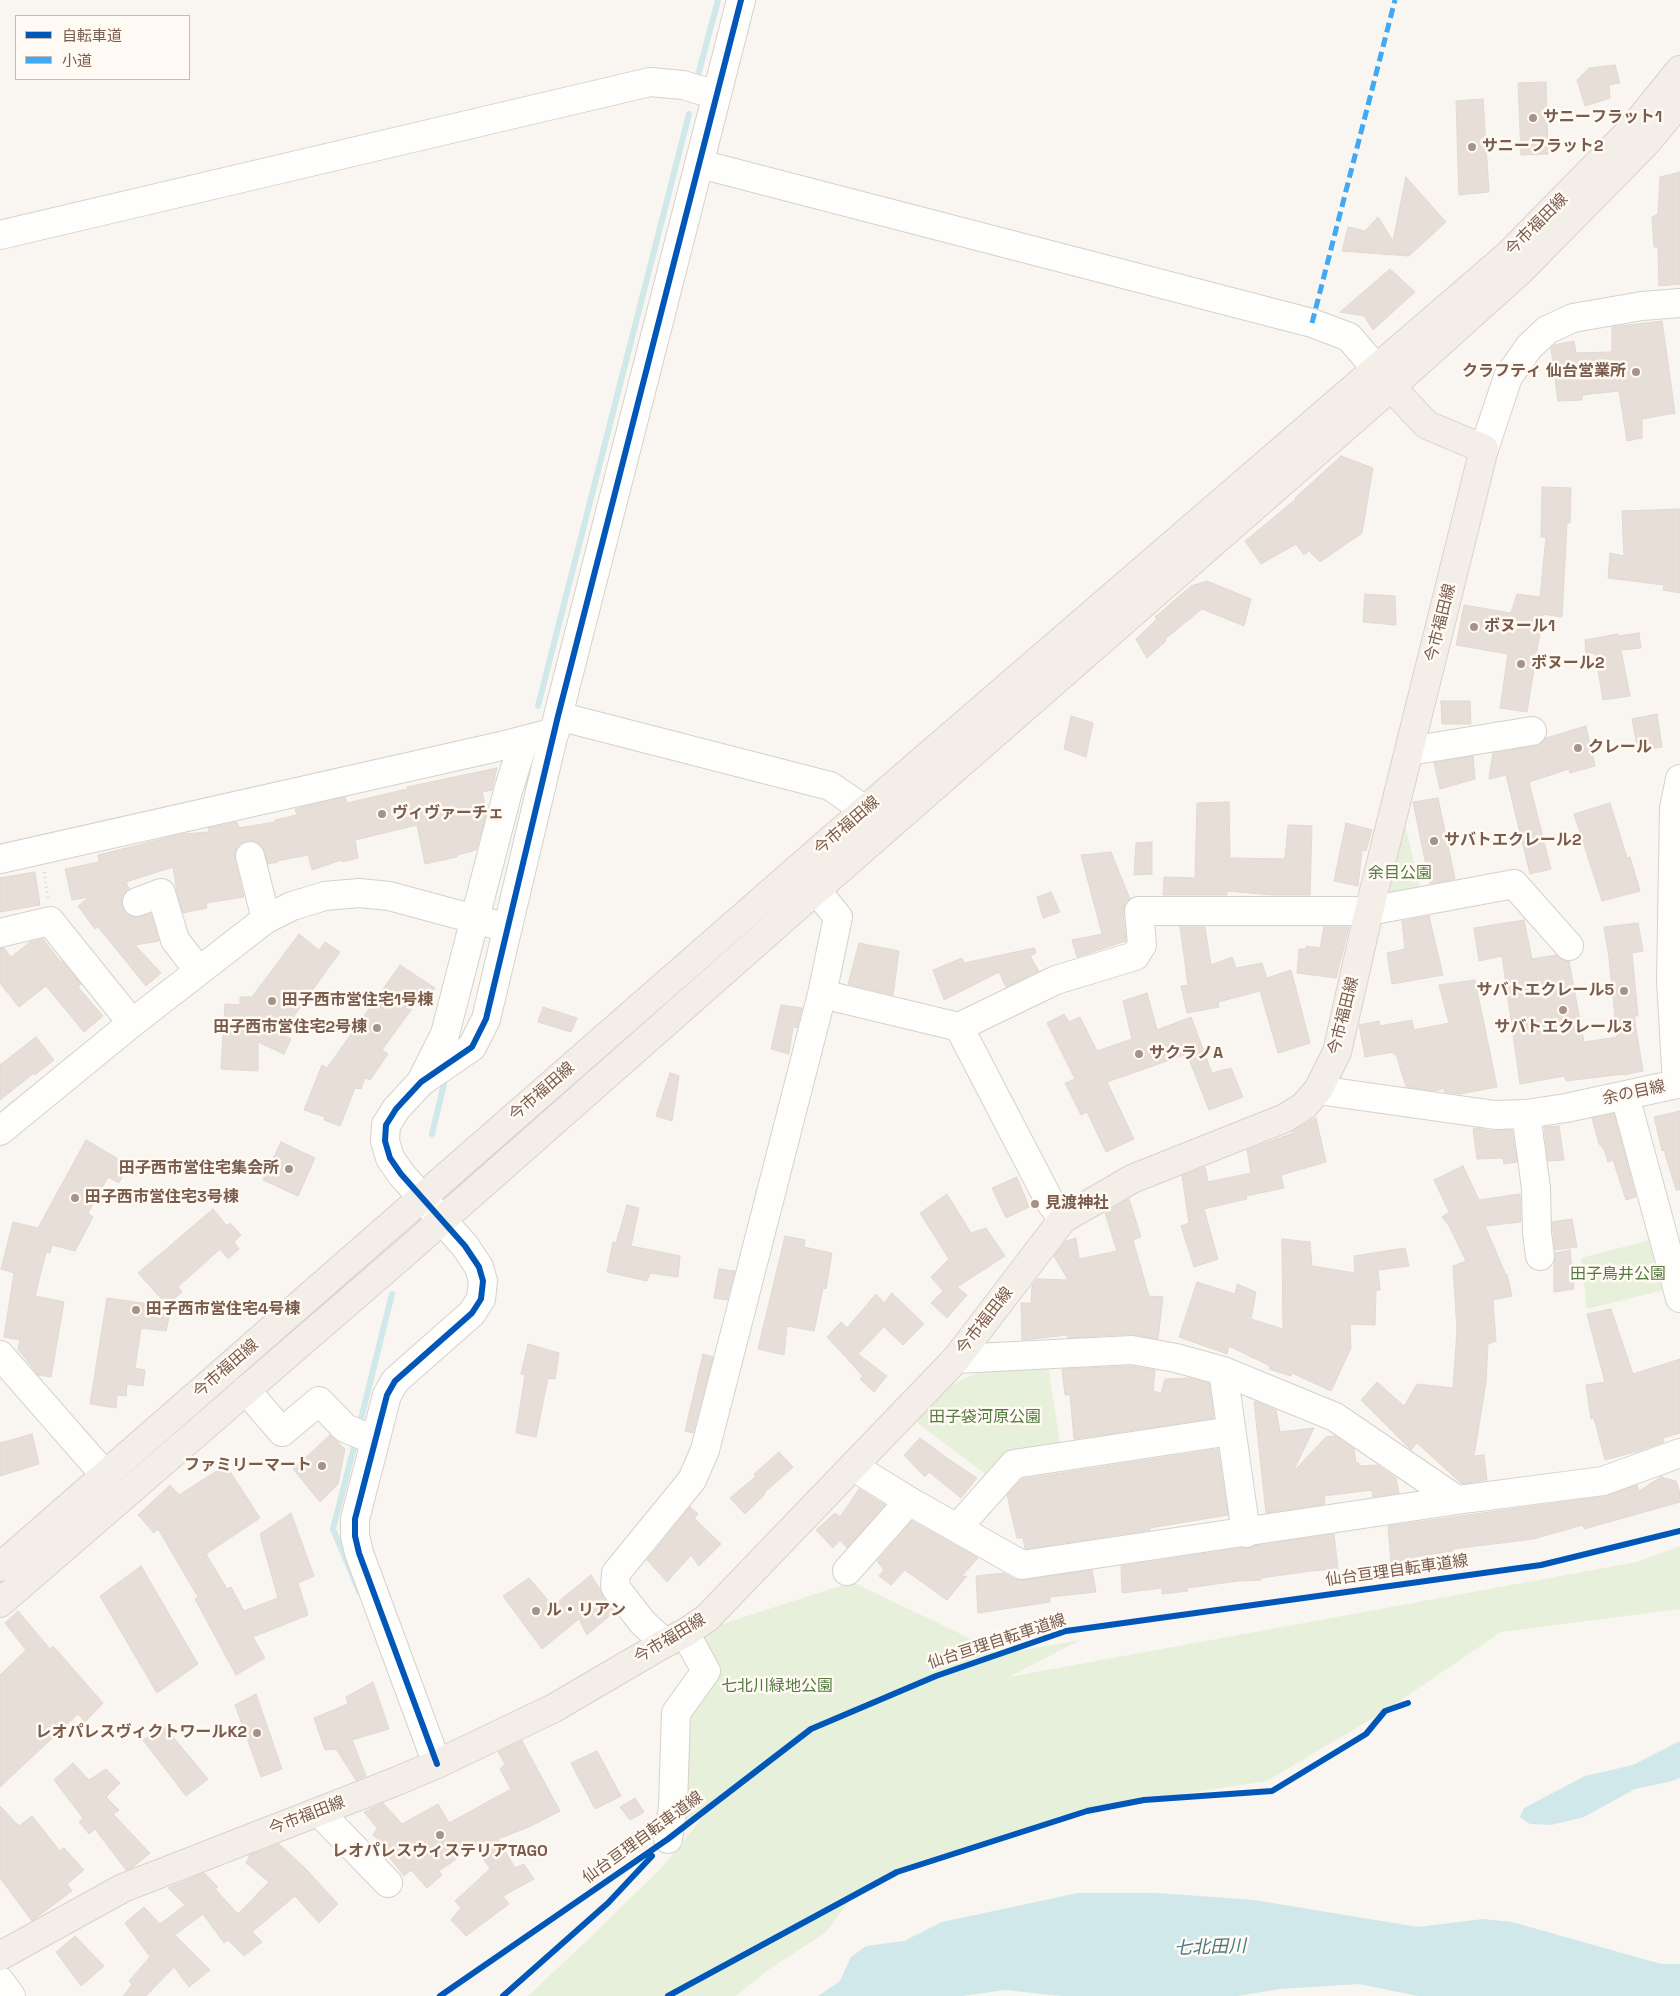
<!DOCTYPE html>
<meta charset="utf-8">
<style>
body{margin:0}
#map{position:relative;width:1680px;height:1996px;overflow:hidden;background:#f9f5f0;font-family:"Space Grotesk","Noto Sans JP",sans-serif}
canvas{display:block}
.legend{position:absolute;left:15px;top:15px;width:175px;height:65px;box-sizing:border-box;background:#fffaf3;border:1px solid #cabbb1;margin:0;padding:6px 9px;list-style:none;font-size:15px;color:#7a5c4d}
.legend li{display:flex;align-items:center;gap:10px;height:25px}
.legend b{width:25px;border:1px solid #cabbb1}
</style>
<div id="map">
<canvas width="1680" height="1996"></canvas>
<ul class="legend">
<li><b style="height:6px;background:#0057b8"></b>自転車道</li>
<li><b style="height:6px;background:#3fa9f5"></b>小道</li>
</ul>
</div>
<script>
const context = document.querySelector('canvas').getContext('2d');
context.lineJoin = 'round';
function paint(path, color) { context.fillStyle = color; context.fill(path, 'evenodd'); }
const poly = rows => new Path2D(rows.map(r => 'M' + r).join(''));
function strokePath(path, color, width, dash) { context.strokeStyle = color; context.lineWidth = width; context.lineCap = dash ? 'butt' : 'round'; context.setLineDash(dash || []); context.stroke(path); }
function drawText(font, color, halo, rows, align = 'center') {
  context.font = font + ' "Space Grotesk","Noto Sans JP",sans-serif'; context.lineWidth = 5; context.setLineDash([]); context.textBaseline = 'middle'; context.strokeStyle = halo; context.fillStyle = color; for (const [text, x, y, turn = 0] of rows) {
    context.save(); context.translate(x, y); context.rotate((+turn || 0) * Math.PI / 180); context.textAlign = isNaN(turn) ? turn : align; if (halo) context.strokeText(text, 0, 0); context.fillText(text, 0, 0); context.restore();
  }
}
const green = poly([
 [1400,802,1420,889,1378,893],
 [1654,1239,1668,1289,1587,1309,1581,1258],
 [1048,1365,1060,1444,1015,1449,988,1476,915,1421,953,1384,979,1372],
 [1680,1546,1680,1609,1501,1632,1385,1711,1267,1781,1144,1800,1087,1811,897,1872,853,1896,826,1932,768,1970,736,1996,528,1996,595,1933,663,1866,711,1807,668,1839,675,1744,703,1662,689,1635,852,1582,986,1646,996,1655,1080,1640,1009,1677,1637,1562]
]);
const water = poly([
 [1680,1741,1680,1778,1668,1782,1635,1789,1584,1817,1551,1825,1530,1824,1520,1817,1524,1808,1585,1776,1633,1765],
 [1078,1893,1157,1893,1254,1900,1418,1927,1483,1919,1512,1922,1661,1964,1680,1964,1680,1996,1418,1996,1359,1984,1280,1989,1237,1996,1062,1996,1005,1990,963,1996,818,1996,840,1981,851,1957,866,1946,904,1941,942,1922]
]);
const stream = poly([
 [697,79,718,0],
 [538,706,689,114],
 [432,1134,444,1084],
 [359,1427,392,1294],
 [356,1439,333,1529,359,1591]
]);
const building = poly([
 [1615,65,1620,83,1609,85,1610,98,1585,106,1577,80,1589,68,1615,65],
 [1546,82,1548,154,1521,155,1518,83,1546,82],
 [1483,99,1489,192,1459,195,1456,101,1483,99],
 [1680,172,1680,284,1659,286,1658,247,1654,247,1652,217,1658,214,1660,177,1680,172],
 [1406,177,1446,222,1409,256,1342,251,1348,227,1365,231,1378,217,1393,241,1406,177],
 [1390,269,1415,292,1373,330,1364,316,1340,312,1390,269],
 [1662,321,1675,413,1642,419,1642,438,1627,441,1619,391,1582,395,1582,400,1558,401,1551,348,1554,345,1574,341,1576,353,1612,352,1612,327,1662,321],
 [1341,456,1373,468,1362,533,1320,562,1309,551,1304,555,1296,544,1261,564,1245,541,1296,499,1295,498,1341,456],
 [1542,487,1571,488,1570,523,1567,523,1562,617,1543,614,1527,712,1500,708,1508,654,1456,645,1464,605,1511,613,1517,594,1540,597,1546,537,1541,537,1542,487],
 [1680,509,1680,593,1663,590,1664,585,1608,578,1610,553,1624,556,1622,511,1680,509],
 [1207,581,1251,599,1244,626,1202,609,1165,639,1166,641,1147,658,1136,639,1157,619,1155,617,1191,586,1207,581],
 [1365,594,1395,596,1396,625,1363,622,1365,594],
 [1639,633,1641,648,1621,650,1630,696,1603,700,1595,653,1586,654,1585,640,1618,634,1618,636,1639,633],
 [1441,701,1470,701,1471,724,1442,724,1441,701],
 [1657,714,1662,747,1638,751,1632,719,1657,714],
 [1071,716,1093,723,1086,757,1064,749,1071,716],
 [1586,726,1595,766,1570,773,1569,769,1529,782,1551,869,1530,874,1506,775,1489,779,1493,753,1535,746,1541,743,1546,738,1586,726],
 [1473,756,1475,779,1440,789,1434,763,1473,756],
 [497,768,492,790,482,792,487,812,476,850,457,855,457,857,425,864,417,825,355,840,358,858,342,862,341,860,312,870,308,855,277,861,278,862,268,864,261,845,255,841,247,841,239,845,235,852,235,860,244,897,206,903,207,908,183,913,177,893,173,867,126,882,129,889,122,899,123,908,127,914,134,917,151,914,159,941,135,945,161,973,146,986,98,927,95,929,78,906,89,897,72,900,65,869,99,862,98,855,182,834,209,832,208,828,237,822,239,828,275,822,275,820,297,815,295,809,345,797,347,803,407,789,407,787,497,768],
 [1438,798,1455,879,1430,884,1413,802,1438,798],
 [1229,802,1230,858,1285,859,1288,825,1312,826,1310,895,1273,895,1227,891,1227,895,1163,895,1164,877,1195,878,1197,803,1229,802],
 [1610,803,1627,858,1630,857,1640,891,1602,901,1574,814,1610,803],
 [1346,823,1372,830,1366,851,1362,850,1358,886,1334,881,1346,823],
 [1152,842,1152,874,1134,875,1136,843,1152,842],
 [1111,852,1130,899,1125,904,1123,912,1126,941,1077,957,1072,940,1102,934,1081,855,1111,852],
 [35,872,40,905,0,912,0,878,35,872],
 [1051,892,1060,912,1043,918,1037,897,1051,892],
 [1429,916,1443,975,1392,984,1387,953,1405,949,1402,921,1429,916],
 [1524,920,1532,959,1556,955,1564,961,1569,961,1584,1042,1617,1037,1609,958,1604,927,1638,923,1643,951,1632,953,1638,1016,1634,1016,1643,1071,1624,1075,1624,1074,1566,1081,1565,1076,1520,1084,1502,956,1479,961,1474,928,1524,920],
 [1180,927,1205,927,1211,965,1232,957,1236,968,1262,963,1267,978,1291,970,1310,1043,1278,1053,1260,991,1218,1002,1219,1007,1187,1013,1181,986,1188,985,1180,927],
 [1324,927,1349,927,1336,978,1297,973,1299,949,1306,949,1306,946,1320,948,1324,927],
 [299,934,319,950,325,942,340,952,281,1034,291,1039,284,1054,258,1042,258,1071,221,1069,225,1004,240,1005,240,997,252,997,299,934],
 [43,939,61,962,62,961,81,984,78,987,103,1016,84,1032,46,986,19,1007,0,983,0,948,4,948,11,957,30,942,43,939],
 [859,943,899,951,893,995,848,984,859,943],
 [1034,948,1036,953,1030,956,1039,971,1006,987,999,972,944,1000,933,970,962,958,964,963,1034,948],
 [400,965,435,988,421,1007,416,1003,382,1050,388,1054,370,1080,365,1078,361,1089,355,1088,340,1126,324,1120,325,1117,304,1110,322,1065,327,1068,400,965],
 [1475,980,1497,1087,1460,1094,1444,1092,1444,1088,1436,1091,1406,1087,1396,1054,1394,1055,1393,1052,1365,1057,1359,1025,1379,1021,1380,1026,1412,1020,1414,1030,1449,1023,1439,985,1475,980],
 [1147,993,1157,1030,1191,1017,1212,1073,1231,1068,1243,1097,1209,1110,1187,1054,1107,1082,1134,1139,1106,1152,1087,1112,1081,1115,1065,1083,1075,1079,1047,1023,1064,1014,1069,1022,1080,1017,1097,1051,1132,1039,1123,1001,1147,993],
 [781,1005,802,1008,797,1028,793,1027,789,1054,771,1049,781,1005],
 [543,1007,577,1018,571,1032,538,1022,543,1007],
 [36,1037,54,1060,35,1075,34,1073,0,1100,0,1065,36,1037],
 [670,1073,679,1076,672,1121,656,1116,670,1073],
 [1680,1111,1680,1190,1676,1190,1664,1150,1662,1151,1654,1117,1680,1111],
 [1614,1114,1636,1197,1626,1200,1613,1160,1608,1162,1604,1149,1599,1144,1592,1118,1614,1114],
 [1316,1118,1326,1162,1281,1175,1284,1188,1246,1196,1247,1199,1204,1209,1218,1259,1194,1267,1181,1226,1189,1223,1182,1176,1205,1167,1208,1182,1251,1173,1247,1150,1293,1133,1293,1131,1316,1118],
 [1559,1126,1564,1160,1548,1161,1544,1127,1559,1126],
 [1477,1128,1491,1131,1512,1130,1517,1162,1504,1164,1503,1158,1477,1159,1473,1129,1477,1128],
 [86,1140,120,1160,117,1164,126,1169,119,1183,108,1177,88,1213,93,1217,75,1251,52,1245,50,1253,46,1252,35,1296,64,1302,51,1377,38,1375,18,1349,20,1340,4,1337,14,1273,1,1269,13,1222,38,1228,86,1140],
 [281,1142,315,1158,298,1196,263,1180,281,1142],
 [1463,1166,1479,1200,1520,1194,1521,1222,1485,1226,1506,1275,1507,1274,1512,1296,1493,1300,1496,1341,1488,1344,1486,1382,1474,1456,1484,1455,1487,1480,1462,1484,1417,1443,1411,1450,1361,1400,1377,1382,1404,1406,1417,1384,1453,1388,1457,1330,1453,1266,1466,1261,1449,1226,1442,1217,1449,1212,1434,1180,1463,1166],
 [1017,1177,1029,1207,1006,1218,992,1188,1017,1177],
 [947,1194,971,1233,986,1228,1005,1256,957,1287,967,1295,947,1318,931,1303,943,1291,931,1277,949,1259,920,1213,947,1194],
 [1129,1199,1141,1237,1133,1240,1149,1296,1163,1297,1158,1339,1131,1334,1068,1338,1068,1335,1022,1340,1021,1303,1031,1303,1032,1286,1037,1279,1068,1280,1054,1256,1066,1241,1076,1238,1079,1259,1117,1251,1105,1213,1129,1199],
 [627,1205,639,1208,631,1246,680,1256,678,1277,650,1273,647,1281,607,1272,613,1242,616,1243,627,1205],
 [213,1209,227,1226,230,1223,241,1235,234,1242,239,1249,228,1259,220,1249,178,1287,182,1292,167,1305,138,1273,213,1209],
 [1572,1219,1577,1247,1555,1250,1552,1222,1572,1219],
 [785,1236,805,1240,804,1247,832,1253,826,1289,823,1288,814,1331,787,1326,784,1355,758,1349,785,1236],
 [1282,1239,1310,1242,1312,1266,1355,1273,1354,1256,1405,1248,1409,1266,1378,1270,1380,1290,1376,1290,1375,1325,1350,1324,1351,1348,1331,1391,1292,1373,1291,1376,1269,1369,1270,1366,1229,1346,1227,1354,1179,1337,1197,1282,1235,1294,1237,1284,1256,1292,1251,1319,1283,1329,1282,1239],
 [1570,1250,1574,1289,1554,1292,1554,1263,1555,1253,1570,1250],
 [719,1269,735,1271,727,1300,714,1298,719,1269],
 [892,1293,924,1324,903,1345,884,1327,858,1354,887,1376,874,1392,860,1379,863,1376,827,1337,841,1322,847,1328,876,1294,884,1303,892,1293],
 [107,1298,164,1306,170,1313,166,1331,141,1328,135,1368,145,1370,143,1386,127,1384,126,1396,117,1395,116,1408,90,1404,107,1298],
 [1611,1309,1633,1374,1680,1359,1680,1433,1663,1438,1664,1442,1639,1451,1605,1460,1594,1418,1591,1419,1586,1385,1605,1382,1587,1314,1611,1309],
 [528,1344,559,1353,555,1379,548,1378,536,1437,516,1433,525,1375,521,1374,528,1344],
 [703,1354,713,1357,693,1433,685,1431,703,1354],
 [1131,1366,1155,1370,1153,1391,1161,1393,1165,1379,1190,1378,1209,1383,1214,1418,1074,1439,1070,1395,1065,1395,1062,1369,1131,1366],
 [1254,1402,1257,1402,1276,1410,1280,1432,1314,1428,1293,1472,1326,1437,1335,1436,1354,1449,1356,1463,1359,1463,1359,1466,1377,1465,1396,1478,1399,1493,1373,1497,1372,1490,1324,1496,1325,1504,1266,1513,1254,1402],
 [32,1434,39,1464,0,1476,0,1443,32,1434],
 [330,1435,345,1449,338,1484,320,1502,293,1469,330,1435],
 [920,1438,947,1458,977,1478,961,1498,929,1472,925,1477,904,1455,920,1438],
 [1218,1449,1228,1515,1150,1528,1150,1530,1025,1549,1023,1538,1017,1538,1007,1495,1022,1479,1218,1449],
 [779,1452,793,1467,764,1493,765,1494,745,1514,730,1498,756,1476,754,1474,779,1452],
 [226,1465,260,1518,206,1554,227,1589,231,1587,244,1611,278,1598,260,1534,291,1513,314,1576,298,1583,308,1615,253,1637,265,1658,236,1675,195,1599,198,1597,158,1529,154,1533,138,1515,170,1485,179,1495,226,1465],
 [1661,1477,1676,1481,1680,1493,1680,1502,1584,1529,1583,1525,1533,1539,1453,1549,1453,1551,1414,1557,1415,1559,1391,1563,1388,1526,1599,1497,1637,1485,1639,1491,1661,1477],
 [859,1489,885,1505,847,1548,840,1540,833,1548,816,1530,835,1513,840,1517,859,1489],
 [690,1507,698,1514,694,1518,721,1544,699,1566,691,1555,667,1582,647,1560,690,1507],
 [912,1521,978,1558,961,1577,967,1576,947,1600,905,1570,891,1585,879,1576,884,1570,877,1561,912,1521],
 [1334,1534,1338,1569,1311,1571,1261,1578,1261,1580,1238,1581,1187,1588,1188,1591,1162,1594,1162,1588,1122,1593,1121,1566,1334,1534],
 [141,1566,198,1664,157,1693,100,1596,141,1566],
 [1092,1570,1096,1592,1049,1597,1050,1602,978,1613,976,1576,1004,1573,1014,1579,1024,1580,1092,1570],
 [591,1575,600,1589,603,1597,614,1612,587,1635,579,1619,542,1649,503,1596,529,1578,553,1606,591,1575],
 [18,1611,50,1649,53,1646,103,1703,85,1722,78,1714,0,1787,0,1675,26,1650,5,1623,18,1611],
 [373,1682,389,1729,352,1740,366,1776,356,1780,336,1749,325,1750,314,1718,348,1704,346,1697,373,1682],
 [256,1694,282,1769,261,1777,235,1705,256,1694],
 [164,1726,208,1779,186,1796,143,1740,164,1726],
 [522,1741,560,1811,531,1826,498,1839,515,1868,524,1864,534,1879,503,1896,509,1904,466,1936,451,1920,461,1908,455,1901,490,1869,475,1846,439,1871,442,1875,427,1888,411,1870,404,1876,386,1853,389,1850,373,1835,377,1828,364,1812,383,1803,402,1824,438,1804,449,1823,511,1789,500,1769,505,1764,498,1752,522,1741],
 [597,1751,621,1796,595,1809,571,1763,597,1751],
 [73,1763,89,1780,106,1769,120,1783,106,1797,119,1810,113,1814,150,1853,132,1868,126,1870,95,1829,89,1834,79,1822,83,1818,54,1780,73,1763],
 [635,1798,644,1812,630,1820,620,1807,635,1798],
 [0,1806,19,1826,32,1816,60,1851,64,1848,84,1870,67,1884,72,1891,32,1921,0,1878,0,1806],
 [279,1844,305,1868,338,1904,319,1923,295,1896,252,1932,262,1942,244,1956,228,1940,224,1943,203,1914,175,1935,210,1970,189,1987,174,1967,146,1996,123,1996,132,1985,129,1981,150,1957,125,1923,144,1907,160,1924,185,1905,168,1888,204,1873,218,1887,215,1889,238,1914,269,1882,246,1863,250,1855,279,1844],
 [75,1936,104,1966,81,1986,56,1952,75,1936]
]);
const path = poly([
 [44,872,48,898],
 [503,1996,608,1903,654,1855],
 [668,1996,897,1872,1087,1811,1144,1800,1272,1791,1366,1734,1385,1711,1408,1703]
]);
const minor = poly([
 [700,164,1312,323,1349,337,1391,386],
 [0,235,650,82,683,85,716,95],
 [1484,449,1508,377,1529,347,1547,330,1573,318,1642,306,1680,303],
 [558,716,830,786,865,810],
 [1410,751,1532,731],
 [250,856,266,919],
 [0,859,497,747,555,732],
 [137,902,161,893,175,940,199,971],
 [0,933,50,921,132,1023],
 [822,994,959,1027],
 [422,1080,445,1034,508,791,524,740],
 [1318,1090,1495,1115,1526,1114,1566,1108,1677,1084,1671,981,1674,808,1680,779],
 [1625,1096,1680,1298],
 [1526,1114,1536,1188,1537,1233,1540,1256],
 [0,1131,132,1023,266,919,292,906,325,896,359,893,389,896,508,928],
 [1063,1219,1050,1202,959,1027,1056,980,1135,956,1142,945,1139,911,1369,911,1514,884,1569,946],
 [0,1355,105,1475],
 [956,1359,1132,1350,1176,1358,1223,1371,1335,1417,1457,1500],
 [1223,1371,1246,1533],
 [246,1390,282,1432,319,1401,345,1428,364,1436,376,1437],
 [854,1467,909,1501,1022,1565,1457,1500,1603,1481,1680,1453],
 [958,1527,1014,1464,1231,1431],
 [847,1571,909,1501],
 [665,1643,643,1623,615,1587,616,1573,692,1480,705,1450,822,994,838,917,816,890],
 [437,1764,359,1553,355,1536,355,1519,387,1395,395,1381,472,1313,481,1299,483,1281,479,1267,465,1246,401,1174,390,1158,385,1141,386,1125,396,1109,421,1082,472,1047,486,1019,558,716,741,0],
 [319,1812,388,1883],
 [668,1839,673,1806,676,1713,706,1671,685,1633],
 [0,1981,11,1996]
]);
const major = poly([
 [0,1567,865,810,1508,255,1632,129,1680,70],
 [0,1603,406,1252,816,890,1391,387,1522,269,1646,143,1680,102],
 [0,1956,123,1888,397,1781,437,1764,554,1708,665,1643,685,1633,707,1618,956,1359,1063,1219,1132,1179,1285,1118,1304,1106,1318,1090,1337,1052,1369,911,1484,449,1427,425,1391,387]
]);
const quiet = poly([
 [1312,323,1395,0]
]);
const cycleway = poly([
 [437,1764,359,1553,355,1536,355,1519,387,1395,395,1381,472,1313,481,1299,483,1281,479,1267,465,1246,401,1174,390,1158,385,1141,386,1125,396,1109,421,1082,472,1047,486,1019,558,716,741,0],
 [440,1996,668,1839,811,1729,936,1676,1066,1631,1541,1565,1680,1531],
 [503,1996,608,1903,652,1856],
 [668,1996,897,1872,1087,1811,1144,1800,1272,1791,1366,1734,1385,1711,1408,1703]
]);
const markers = [
 [1533,118,5,"#a69286"],
 [1472,147,5,"#a69286"],
 [1636,372,5,"#a69286"],
 [1474,627,5,"#a69286"],
 [1521,664,5,"#a69286"],
 [1578,748,5,"#a69286"],
 [382,814,5,"#a69286"],
 [1434,841,5,"#a69286"],
 [1624,991,5,"#a69286"],
 [272,1001,5,"#a69286"],
 [1563,1010,5,"#a69286"],
 [377,1028,5,"#a69286"],
 [1139,1054,5,"#a69286"],
 [289,1169,5,"#a69286"],
 [75,1198,5,"#a69286"],
 [1035,1204,5,"#a69286"],
 [136,1310,5,"#a69286"],
 [322,1466,5,"#a69286"],
 [536,1611,5,"#a69286"],
 [257,1733,5,"#a69286"],
 [440,1835,5,"#a69286"]
];
const poiNames = [
 ["サニーフラット1",1543,118],
 ["サニーフラット2",1482,147],
 ["クラフティ 仙台営業所",1626,372,"right"],
 ["ボヌール1",1484,627],
 ["ボヌール2",1531,664],
 ["クレール",1588,748],
 ["ヴィヴァーチェ",392,814],
 ["サバトエクレール2",1444,841],
 ["サバトエクレール5",1614,991,"right"],
 ["田子西市営住宅1号棟",282,1001],
 ["田子西市営住宅2号棟",367,1028,"right"],
 ["サバトエクレール3",1563,1028,"center"],
 ["サクラノA",1149,1054],
 ["田子西市営住宅集会所",279,1169,"right"],
 ["田子西市営住宅3号棟",85,1198],
 ["見渡神社",1045,1204],
 ["田子西市営住宅4号棟",146,1310],
 ["ファミリーマート",312,1466,"right"],
 ["ル・リアン",546,1611],
 ["レオパレスヴィクトワールK2",247,1733,"right"],
 ["レオパレスウィステリアTAGO",440,1852,"center"]
];
const streetNames = [
 ["今市福田線",1537,225,-45],
 ["今市福田線",1441,623,-76],
 ["今市福田線",847,826,-41],
 ["今市福田線",1344,1016,-76],
 ["今市福田線",542,1092,-41],
 ["余の目線",1634,1093,-12],
 ["今市福田線",985,1321,-52],
 ["今市福田線",226,1369,-41],
 ["仙台亘理自転車道線",1397,1571,-8],
 ["今市福田線",670,1639,-31],
 ["仙台亘理自転車道線",997,1642,-18],
 ["今市福田線",307,1816,-21],
 ["仙台亘理自転車道線",643,1838,-36]
];
const parkNames = [
 ["余目公園",1400,874],
 ["田子鳥井公園",1618,1275],
 ["田子袋河原公園",985,1418],
 ["七北川緑地公園",777,1687]
];
const waterNames = [
 ["七北田川",1210,1948,-2]
];
paint(green, '#e7f0db');
paint(water, '#d0e8ea');
strokePath(stream, '#d0e8ea', 6);
paint(building, '#e6ded7');
strokePath(building, '#e2d8d2', 1);
strokePath(minor, '#d7d1cb', 30);
strokePath(major, '#dad1cc', 30);
strokePath(path, '#dcd5d0', 3, [1, 4]);
strokePath(minor, '#fefefd', 28);
strokePath(major, '#f3eee8', 28);
strokePath(quiet, '#3fa9f5', 5, [10, 5]);
strokePath(cycleway, '#0057b8', 6);
for (const [x, y, r, color] of markers) { const dot = new Path2D(); dot.arc(x, y, r, 0, 2 * Math.PI); context.fillStyle = color; context.fill(dot); strokePath(dot, '#fffaf3', 2); }
drawText('bold 16px', '#7a5c4d', '#fffaf3', poiNames, 'left');
drawText('16px', '#7a5c4d', '#fffaf3', streetNames);
drawText('16px', '#537a41', '#fffaf3', parkNames);
drawText('italic 18px', '#437c86', '#fffaf3', waterNames);
</script>
